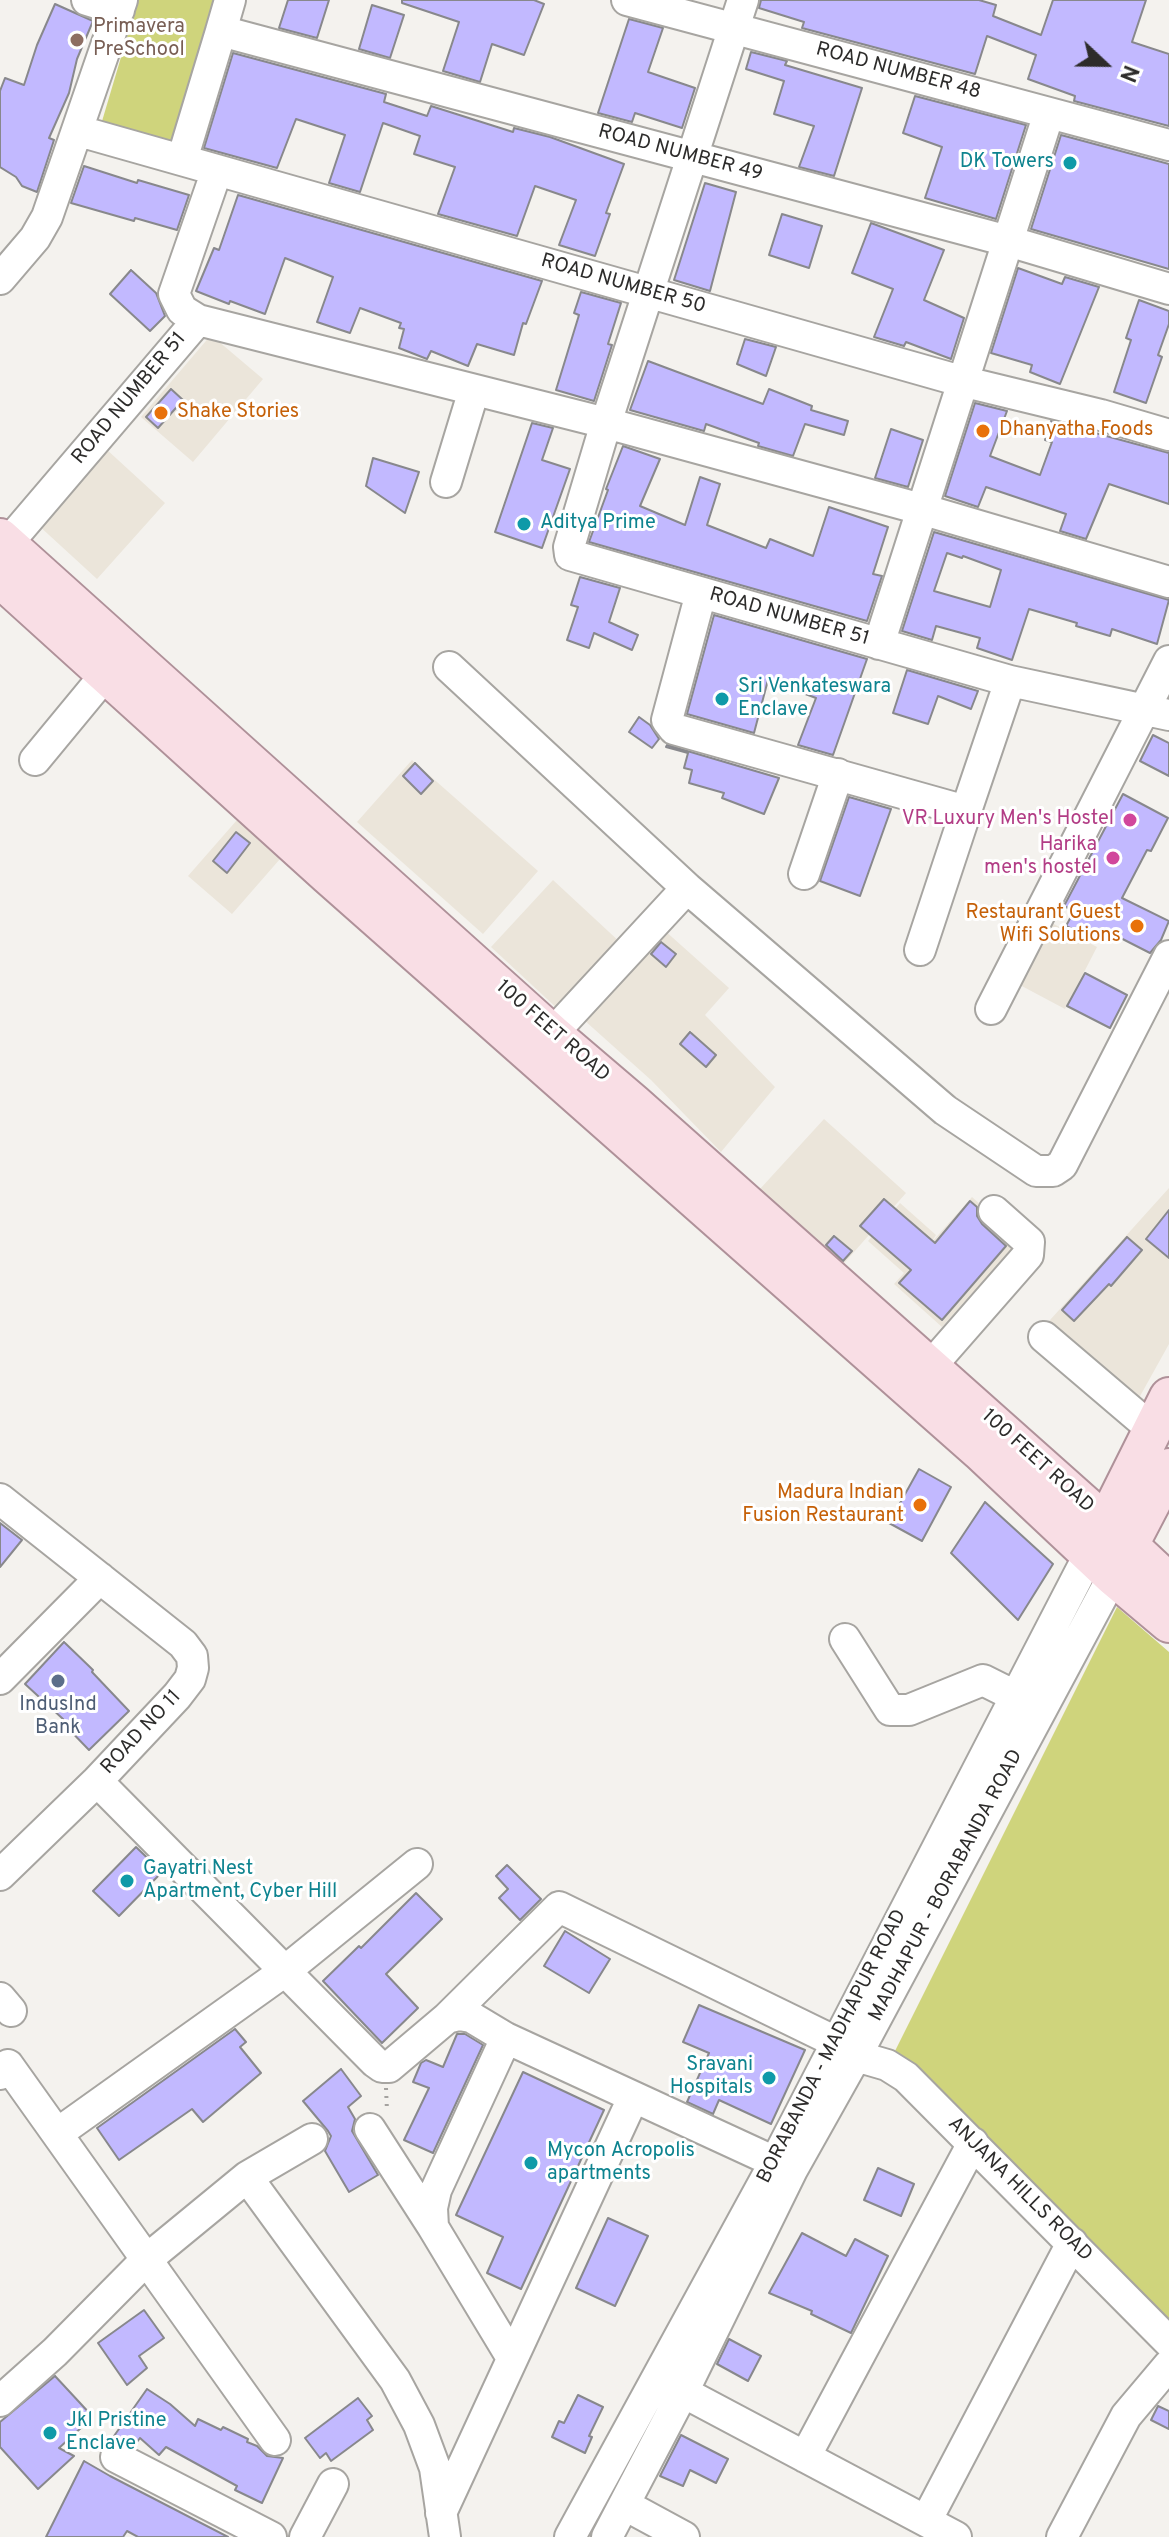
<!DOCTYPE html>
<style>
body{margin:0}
#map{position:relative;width:1169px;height:2537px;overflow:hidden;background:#f4f2ee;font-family:Overpass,sans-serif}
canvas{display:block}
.north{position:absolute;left:1065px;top:24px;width:80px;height:80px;-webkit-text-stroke:6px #fff;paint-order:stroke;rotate:112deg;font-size:22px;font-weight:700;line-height:32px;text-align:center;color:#2d2c2b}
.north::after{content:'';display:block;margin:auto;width:28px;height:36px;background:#2d2c2b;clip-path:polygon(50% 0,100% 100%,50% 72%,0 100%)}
</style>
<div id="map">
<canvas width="1169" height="2537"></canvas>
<div class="north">N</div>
</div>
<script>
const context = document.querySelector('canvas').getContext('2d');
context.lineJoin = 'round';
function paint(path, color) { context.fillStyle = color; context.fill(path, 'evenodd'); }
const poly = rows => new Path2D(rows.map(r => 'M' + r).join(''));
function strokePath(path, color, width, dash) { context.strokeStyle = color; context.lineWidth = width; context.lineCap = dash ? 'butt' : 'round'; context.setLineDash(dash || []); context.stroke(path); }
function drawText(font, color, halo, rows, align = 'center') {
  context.font = font + ' Overpass,sans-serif'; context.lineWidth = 6; context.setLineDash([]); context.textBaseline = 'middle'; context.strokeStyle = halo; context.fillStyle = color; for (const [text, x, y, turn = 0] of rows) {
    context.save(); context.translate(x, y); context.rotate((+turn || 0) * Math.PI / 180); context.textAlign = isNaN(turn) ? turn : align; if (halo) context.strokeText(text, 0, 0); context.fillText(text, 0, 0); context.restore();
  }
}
const built = poly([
 [211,335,263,379,193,462,141,417],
 [105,448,165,503,97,579,37,524],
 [412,760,538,871,483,934,357,822],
 [237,820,280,859,232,914,188,876],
 [553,880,622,944,560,1011,491,947],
 [1050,922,1097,947,1065,1009,1018,984],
 [663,929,729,988,705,1015,775,1087,721,1152,651,1080,584,1020],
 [824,1119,906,1193,839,1269,760,1189],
 [1169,1188,1169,1344,1124,1425,1032,1340],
 [972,1197,1020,1240,942,1327,894,1284,904,1273,868,1241,900,1203,936,1235,931,1243]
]);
const green = poly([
 [138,0,224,0,178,151,100,128],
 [1117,1607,1169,1652,1169,2324,895,2051]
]);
const building = poly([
 [288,0,329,0,317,38,279,28,288,0],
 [402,0,534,0,544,4,524,55,492,44,480,82,443,71,459,22,402,3,402,0],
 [761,0,979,0,996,5,993,16,1041,35,1053,0,1146,0,1132,42,1169,54,1169,126,1074,101,1075,96,1028,79,1036,55,987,36,975,74,802,28,804,22,759,8,761,0],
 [55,4,93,21,77,59,69,93,49,138,54,140,37,192,22,186,16,177,0,167,0,91,5,78,24,85,37,45,55,4],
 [372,5,404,15,390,58,359,49,372,5],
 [629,19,663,28,648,72,695,88,682,128,635,113,632,122,598,113,629,19],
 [751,52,787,61,785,65,862,88,834,176,799,167,814,126,774,114,784,81,746,69,751,52],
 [233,53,386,94,384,102,427,116,431,106,513,132,514,128,550,137,624,164,606,213,610,214,595,256,559,245,576,200,535,186,517,236,438,214,455,167,414,154,420,136,383,123,360,192,329,183,345,135,296,119,277,168,204,148,233,53],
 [915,96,1026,125,996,219,925,198,942,147,903,133,915,96],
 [1061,135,1169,164,1169,269,1031,229,1061,135],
 [84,166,137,183,138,180,189,195,177,230,135,218,134,221,71,203,84,166],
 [705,183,736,192,710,291,674,280,705,183],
 [238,195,542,281,526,324,523,323,514,355,477,344,468,366,431,351,427,359,399,348,404,329,399,328,401,323,360,308,350,333,317,322,333,277,285,258,265,314,230,301,229,304,196,291,214,248,219,250,238,195],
 [782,214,822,226,809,268,769,255,782,214],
 [871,223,944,250,924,300,964,318,951,359,906,342,904,346,874,337,893,289,852,273,871,223],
 [1018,268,1062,284,1065,277,1099,287,1060,384,1030,372,1032,365,991,353,1018,268],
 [131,270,156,293,165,316,150,331,110,294,131,270],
 [581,292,621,303,608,344,612,345,594,401,556,390,579,315,574,313,581,292],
 [1139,300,1169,311,1169,324,1158,355,1162,357,1146,403,1114,392,1131,340,1126,338,1139,300],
 [745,339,776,347,766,376,737,364,745,339],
 [648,361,763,404,769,389,812,406,811,410,848,421,844,435,805,424,793,456,758,446,759,443,706,424,704,431,630,410,648,361],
 [171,389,183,400,158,428,146,417,171,389],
 [975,403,1007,411,990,456,1040,475,1052,442,1045,440,1051,421,1169,453,1169,504,1109,484,1086,539,1060,531,1066,514,986,487,978,507,945,496,975,403],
 [532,423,553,428,542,460,570,469,542,548,495,532,532,423],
 [891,429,923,440,908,487,875,478,891,429],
 [623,446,660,459,640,506,685,525,700,477,720,484,707,525,766,548,770,539,813,556,829,507,888,527,873,574,882,576,867,621,589,542,608,490,606,489,623,446],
 [373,458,419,472,405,513,366,486,373,458],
 [934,532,1169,600,1157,644,1112,629,1110,636,1076,626,1077,623,1029,609,1012,660,977,648,980,638,936,626,932,640,902,631,934,532],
 [947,553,962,558,963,556,1001,570,990,607,934,591,947,553],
 [580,577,620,588,609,622,638,635,632,650,594,633,589,648,567,640,578,607,571,605,580,577],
 [714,615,867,659,833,755,798,745,816,698,768,680,754,733,687,714,714,615],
 [907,670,978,691,971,709,938,696,928,724,893,713,907,670],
 [639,717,650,725,659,739,652,748,629,732,639,717],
 [1153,735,1169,743,1169,776,1140,761,1153,735],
 [667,745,779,778,764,814,722,798,724,793,689,783,692,770,684,768,688,753,666,747,667,745],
 [415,763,433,781,421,794,403,776,415,763],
 [1123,794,1168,818,1151,851,1147,850,1122,898,1169,921,1161,940,1150,953,1101,928,1095,940,1066,926,1074,911,1064,906,1123,794],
 [849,797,891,809,860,896,820,881,849,797],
 [236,832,250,843,227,873,213,861,236,832],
 [661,942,676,954,666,967,651,954,661,942],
 [1085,973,1127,995,1110,1028,1067,1006,1085,973],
 [690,1032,716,1055,706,1067,680,1044,690,1032],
 [884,1199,935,1243,970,1201,977,1207,977,1216,982,1224,1006,1246,942,1320,899,1283,911,1270,860,1226,884,1199],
 [1169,1210,1169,1258,1146,1239,1169,1210],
 [834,1236,852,1251,843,1261,826,1245,834,1236],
 [1127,1237,1142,1250,1111,1286,1109,1284,1074,1321,1062,1310,1127,1237],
 [919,1469,951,1487,922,1541,889,1523,919,1469],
 [985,1502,1053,1564,1018,1620,951,1553,985,1502],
 [0,1523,22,1540,0,1567,0,1523],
 [64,1642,93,1670,92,1672,129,1711,89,1750,61,1721,63,1719,25,1684,64,1642],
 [136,1847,162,1872,119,1916,93,1891,136,1847],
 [507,1865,541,1899,520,1920,499,1898,508,1889,496,1876,507,1865],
 [416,1893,442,1919,386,1974,418,2008,382,2043,323,1981,359,1946,361,1948,416,1893],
 [565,1931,610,1959,589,1993,544,1966,565,1931],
 [699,2005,805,2050,771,2124,719,2100,713,2114,687,2102,709,2053,683,2042,699,2005],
 [235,2029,246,2042,240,2047,261,2073,203,2122,192,2109,119,2160,97,2128,235,2029],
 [457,2034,465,2034,483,2045,433,2153,404,2140,429,2088,413,2082,421,2063,426,2060,443,2067,457,2034],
 [341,2069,361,2096,348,2107,355,2119,352,2131,378,2175,349,2192,325,2151,331,2136,328,2131,303,2101,341,2069],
 [523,2072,604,2110,521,2289,487,2273,503,2237,456,2215,523,2072],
 [878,2168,914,2184,901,2216,864,2200,878,2168],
 [608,2218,648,2236,615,2306,576,2288,608,2218],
 [802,2233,846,2256,855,2239,888,2256,851,2333,811,2314,812,2311,769,2293,802,2233],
 [144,2310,164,2338,139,2356,147,2368,127,2385,98,2343,144,2310],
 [729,2339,761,2356,748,2381,717,2364,729,2339],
 [55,2376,93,2417,59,2448,74,2456,38,2489,0,2447,0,2422,55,2376],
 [147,2389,170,2404,195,2426,198,2419,221,2430,223,2427,248,2439,247,2442,257,2446,267,2456,283,2458,262,2503,235,2490,237,2486,166,2447,159,2455,140,2438,134,2446,114,2436,147,2389],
 [578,2395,603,2407,589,2436,592,2437,585,2453,552,2437,559,2421,564,2423,578,2395],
 [358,2398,372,2416,367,2420,373,2430,331,2461,326,2453,320,2458,305,2438,358,2398],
 [1158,2406,1169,2411,1169,2429,1151,2420,1158,2406],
 [681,2435,728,2459,716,2483,690,2470,683,2486,660,2476,681,2435],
 [84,2461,110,2476,228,2537,138,2537,127,2531,123,2537,46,2537,84,2461]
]);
const path = poly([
 [386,2088,387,2111]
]);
const minor = poly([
 [87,0,119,10],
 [230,0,221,31,1008,241,1169,289],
 [627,0,1169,145],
 [743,0,606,423,569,547,570,555,1010,681,1169,715],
 [79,131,961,381,1101,415,1169,435],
 [182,160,221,31],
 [0,279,35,238,47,217,122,0],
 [198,320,182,310,174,294,217,170],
 [446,482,474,390],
 [7,544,198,320,606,423,921,509,1169,582],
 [701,593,667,720,674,729,966,811,1010,681],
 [879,644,1049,113],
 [449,667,687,888],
 [35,760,106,674],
 [804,874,838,774],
 [920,950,966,811],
 [991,1009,1169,661],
 [552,1034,687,888,945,1110,1036,1171,1053,1171,1062,1165,1169,956],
 [1044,1337,1152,1429],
 [930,1367,1028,1255,1029,1242,994,1211],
 [0,1499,183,1644,192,1656,193,1668,190,1679,177,1696,97,1781,0,1875],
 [845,1639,890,1710,909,1710,983,1680,1015,1696],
 [0,1679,100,1578],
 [97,1781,375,2062,382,2067,389,2067,447,2018,459,2015,471,2017,506,2038,775,2162],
 [0,1998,11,2011],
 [447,2018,559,1907,836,2042],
 [506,2038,436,2190,432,2208,433,2227,512,2358],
 [856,2056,887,2065,906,2077,1169,2342],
 [0,2074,8,2065,275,2440],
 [370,2129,433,2227],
 [58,2133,285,1971,417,1864],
 [247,2177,395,2380,419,2425,435,2468,445,2537],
 [683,2392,956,2537],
 [0,2401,55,2352,146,2260,247,2177,312,2139],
 [116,2457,271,2537],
 [805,2457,973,2143],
 [625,2505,684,2537],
 [441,2513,633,2098],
 [926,2521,1072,2243],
 [305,2537,333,2484],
 [570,2537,775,2162,1090,1553],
 [607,2537,683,2392,792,2170,856,2056,1113,1576],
 [1062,2537,1126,2416,1169,2365]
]);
const major = poly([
 [0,538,552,1034,634,1104,1106,1524,1169,1583],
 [0,578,328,875,980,1451,1113,1576,1169,1623],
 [1095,1545,1169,1397],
 [1118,1566,1169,1468]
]);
const markers = [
 [77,40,8,"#8d6e63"],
 [1070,163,8,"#0f9aa8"],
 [161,413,8,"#e8710a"],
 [983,431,8,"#e8710a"],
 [524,524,8,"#0f9aa8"],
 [722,699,8,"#0f9aa8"],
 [1130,820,8,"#d1479c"],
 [1113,858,8,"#d1479c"],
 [1137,926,8,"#e8710a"],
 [920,1505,8,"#e8710a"],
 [58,1681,8,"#5c6f8a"],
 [127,1881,8,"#0f9aa8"],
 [769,2078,8,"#0f9aa8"],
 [531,2163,8,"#0f9aa8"],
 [50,2433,8,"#0f9aa8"]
];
const educationNames = [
 ["Primavera",93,28],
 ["PreSchool",93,51]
];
const streetNames = [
 ["ROAD NUMBER 48",898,72,15],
 ["ROAD NUMBER 49",680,154,15],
 ["ROAD NUMBER 50",623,285,16],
 ["ROAD NUMBER 51",130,399,-50],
 ["ROAD NUMBER 51",789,618,16],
 ["100 FEET ROAD",552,1032,41],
 ["100 FEET ROAD",1037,1462,42],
 ["ROAD NO 11",142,1733,-47],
 ["MADHAPUR - BORABANDA ROAD",947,1886,-62],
 ["BORABANDA - MADHAPUR ROAD",833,2047,-63],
 ["ANJANA HILLS ROAD",1019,2190,45]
];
const cultureNames = [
 ["DK Towers",1054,163,"right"],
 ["Aditya Prime",540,524],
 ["Sri Venkateswara",738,688],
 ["Enclave",738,711],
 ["Gayatri Nest",143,1870],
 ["Apartment, Cyber Hill",143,1893],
 ["Sravani",753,2066,"right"],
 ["Hospitals",753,2089,"right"],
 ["Mycon Acropolis",547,2152],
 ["apartments",547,2175],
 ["Jkl Pristine",66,2422],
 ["Enclave",66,2445]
];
const foodNames = [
 ["Shake Stories",177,413],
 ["Dhanyatha Foods",999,431],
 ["Restaurant Guest",1121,914,"right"],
 ["Wifi Solutions",1121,937,"right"],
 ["Madura Indian",904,1494,"right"],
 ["Fusion Restaurant",904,1517,"right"]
];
const hotelNames = [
 ["VR Luxury Men's Hostel",1114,820],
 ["Harika",1097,846],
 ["men's hostel",1097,869]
];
const serviceNames = [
 ["IndusInd",58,1706],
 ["Bank",58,1729]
];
paint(built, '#ebe5da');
paint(green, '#cfd47c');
paint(building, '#c2b9ff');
strokePath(building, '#88888c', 2);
strokePath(minor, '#a7a5a1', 34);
strokePath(major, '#af9199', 42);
strokePath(path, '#a4a29f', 4, [2, 6]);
strokePath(minor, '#fff', 30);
strokePath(major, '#f9dee5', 38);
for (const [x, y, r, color] of markers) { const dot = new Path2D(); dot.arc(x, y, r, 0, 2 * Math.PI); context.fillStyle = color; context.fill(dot); strokePath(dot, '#fff', 3); }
drawText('20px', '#785e54', '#fff', educationNames, 'left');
drawText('20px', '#2d2c2b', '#fff', streetNames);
drawText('20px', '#0d838f', '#fff', cultureNames, 'left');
drawText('20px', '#c56008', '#fff', foodNames, 'left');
drawText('20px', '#b23c85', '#fff', hotelNames, 'right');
drawText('20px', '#4e5e75', '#fff', serviceNames);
</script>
